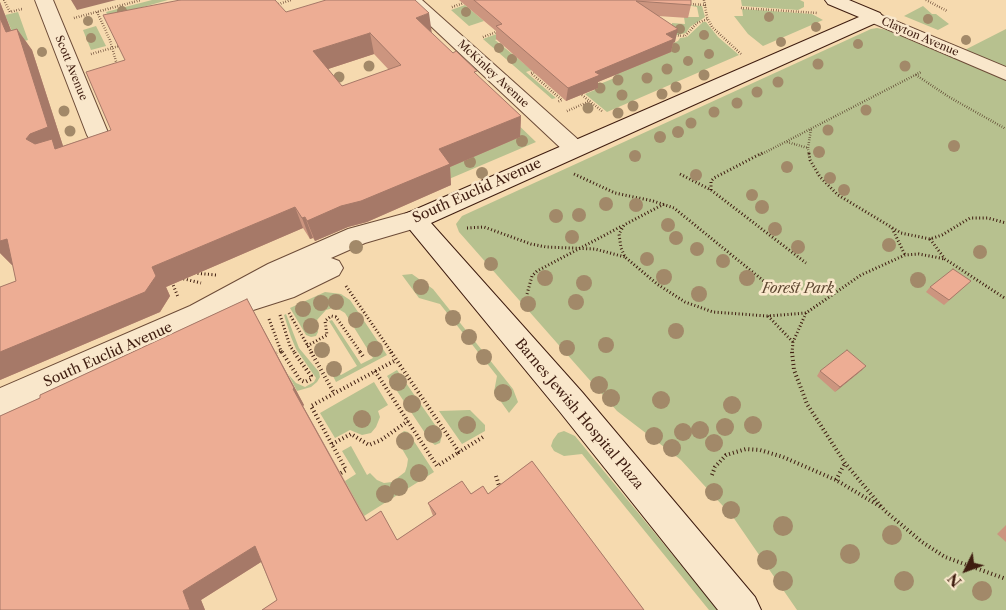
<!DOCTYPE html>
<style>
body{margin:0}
#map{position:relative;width:1006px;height:610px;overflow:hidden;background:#f6daaf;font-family:"Libre Caslon Text",serif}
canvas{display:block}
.north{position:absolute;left:941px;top:545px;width:50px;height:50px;-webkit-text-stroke:4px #f9e7cb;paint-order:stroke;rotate:228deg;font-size:14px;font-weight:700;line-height:20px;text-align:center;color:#3f1d10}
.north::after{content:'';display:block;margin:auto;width:18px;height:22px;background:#3f1d10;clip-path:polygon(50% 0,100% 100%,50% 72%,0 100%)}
</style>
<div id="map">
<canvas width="1006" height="610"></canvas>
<div class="north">N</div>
</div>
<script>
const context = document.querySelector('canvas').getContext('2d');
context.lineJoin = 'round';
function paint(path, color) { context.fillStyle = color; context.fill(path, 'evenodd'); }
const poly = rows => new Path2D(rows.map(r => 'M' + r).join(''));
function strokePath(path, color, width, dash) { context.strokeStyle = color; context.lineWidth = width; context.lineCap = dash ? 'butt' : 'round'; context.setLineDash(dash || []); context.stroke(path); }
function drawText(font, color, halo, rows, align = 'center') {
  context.font = font + ' "Libre Caslon Text",serif'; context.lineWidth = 5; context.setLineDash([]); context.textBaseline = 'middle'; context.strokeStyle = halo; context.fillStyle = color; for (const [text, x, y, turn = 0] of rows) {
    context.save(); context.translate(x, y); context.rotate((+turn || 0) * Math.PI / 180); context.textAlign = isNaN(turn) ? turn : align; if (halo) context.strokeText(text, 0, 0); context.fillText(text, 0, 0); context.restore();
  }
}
const green = poly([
 [152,0,168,0,118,14,109,18,106,12],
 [741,0,800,0,804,2,804,7,798,10,742,6],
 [465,5,484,21,469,26,451,10],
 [687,5,702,6,705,17,690,27,686,33,677,35,670,30,672,29,672,23,685,24,684,17,699,17,697,7],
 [923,6,932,14,936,14,949,24,938,30,904,16],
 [742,9,812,14,823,20,763,46,748,34,734,16,743,16],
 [18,12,28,40,17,43,5,15],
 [703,22,706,22,718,37,739,55,607,112,585,94,597,89,595,86,617,77,607,70,678,41,680,38,687,37],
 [524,24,524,29,495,40,532,70,526,72,556,98,552,99,483,39],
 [96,26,106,46,91,50,83,30],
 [877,28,887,30,951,57,1006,29,1006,610,797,610,733,517,681,460,617,411,459,232,456,224,462,216,871,29],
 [483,91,536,142,449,179,441,128],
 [412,274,433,289,513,389,518,402,509,413,494,392,497,376,440,304,419,298,402,275],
 [325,292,341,294,350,300,387,355,336,382,332,374,338,373,341,375,357,366,329,321,332,320,361,364,373,358,345,313,340,310,333,308,326,310,317,320,318,332,316,336,311,337,306,335,290,308],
 [286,314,299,348,319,372,320,377,317,382,311,387,297,391,288,374,296,383,305,387,314,382,316,378,296,349,291,337,284,315],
 [397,370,442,435,440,443,435,445,431,442,387,376],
 [374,382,388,405,378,411,380,417,376,427,371,433,362,435,350,430,335,438,320,413],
 [470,410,485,425,485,431,462,444,439,411],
 [404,431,408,432,434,472,364,516,345,481,356,474,342,451,351,446,367,475,370,473,377,480,384,483,392,482,405,472,407,466,408,459,398,442,397,437],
 [564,431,575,436,718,610,709,610,582,454,564,456,554,451,551,446,553,440,558,433]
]);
const pathFar2 = poly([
 [4,0,10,12,22,9],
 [704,0,707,17,712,27,741,54],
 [926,0,947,11],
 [688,4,706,5],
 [276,5,291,0],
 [452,7,467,2],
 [741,8,818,13],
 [97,12,110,40,117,65],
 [74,18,141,0],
 [673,35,685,36,697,23,708,19],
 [483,37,499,31],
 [91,54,119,46],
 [534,72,531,73,562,100,557,102],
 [916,75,949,97,1006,129],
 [582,95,603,112],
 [567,111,590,101],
 [787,142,808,148],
 [760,155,921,72],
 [809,155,808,148,811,129]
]);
const pathFar1 = poly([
 [809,153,810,160,820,177,838,195,901,233,930,239,942,235,970,218,988,218,1006,223],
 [574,174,615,193,653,201,674,208,771,287],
 [680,174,711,190,806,263],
 [711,190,711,181,714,178,762,153],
 [664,204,624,225,619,234,621,248,625,257,657,284,685,302,713,312,768,316,806,313,861,275,905,255,919,254,945,259],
 [467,228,484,227,531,244,546,247,595,249,625,257],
 [892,228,905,255],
 [930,239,945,259,1006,299],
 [194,273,216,275],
 [180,278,201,283],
 [172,282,178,297],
 [346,286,392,353],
 [527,294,532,276,537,271,622,226],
 [289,313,312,353],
 [280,315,290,346,295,353],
 [768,316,793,342],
 [269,319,281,351,277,353],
 [307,346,327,335,325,321,331,316,336,317,361,353],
 [281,351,283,353],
 [792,353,793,342,806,313]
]);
const path = poly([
 [282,352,300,380,305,382,311,379,311,376,294,352],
 [311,352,334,393],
 [360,352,364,358],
 [391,352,459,452,483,437],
 [792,352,794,370,807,404,845,463,885,511,922,542,945,557,1006,579],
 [375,371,437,466,459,452],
 [332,444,351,434,369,445,381,440,408,421],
 [341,473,346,470,311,406,396,360],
 [712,475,715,467,726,455,746,449,760,450,783,457,836,480,881,507],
 [496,476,500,489],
 [836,480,845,463]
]);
const street = poly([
 [35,0,53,0,109,135,106,140,98,142,90,140,87,135,35,0],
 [403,0,422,0,582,143,585,148,582,153,574,155,566,153,403,0],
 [874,12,1006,67,1006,80,868,21,865,17,868,13,874,12],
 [414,211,423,214,426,220,423,226,365,243,331,258,339,261,343,268,339,275,294,297,247,312,236,307,210,322,0,417,0,388,190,306,268,264,348,229,414,211]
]);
const secondary = poly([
 [825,0,849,0,880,13,883,17,880,21,431,223,582,392,755,597,761,610,718,610,560,412,402,220,405,214,859,17,828,4,825,0]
]);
const trees = [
 [122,11,5],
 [466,12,5],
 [769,17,5],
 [928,19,5],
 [88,21,5],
 [816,27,5],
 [680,29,5],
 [704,35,5],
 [91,38,5],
 [966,40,5],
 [781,42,5],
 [858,44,5],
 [499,48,5],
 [675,48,5],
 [42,52,5],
 [709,54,5],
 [512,59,5],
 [688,61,5],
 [818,64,5.5],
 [369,66,5.5],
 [905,66,5.5],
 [667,69,5.5],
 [704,75,5.5],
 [339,77,5.5],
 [647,78,5.5],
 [618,80,5.5],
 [778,82,5.5],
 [676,87,5.5],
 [600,88,5.5],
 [757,92,5.5],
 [662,94,5.5],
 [622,95,5.5],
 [737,103,5.5],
 [633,106,5.5],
 [588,108,5.5],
 [866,110,5.5],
 [64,111,5.5],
 [714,112,5.5],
 [618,113,5.5],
 [691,123,5.5],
 [828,130,5.5],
 [70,131,5.5],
 [678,132,6],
 [660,137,6],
 [522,141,6],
 [954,146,6],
 [819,152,6],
 [635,156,6],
 [470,162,6],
 [787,167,6],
 [482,173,6],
 [696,175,6],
 [830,178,6],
 [844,190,6],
 [752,195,6],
 [606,204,7],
 [636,205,7],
 [762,207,7],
 [579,215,7],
 [556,216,7],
 [668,225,7],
 [775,229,7],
 [572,237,7],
 [676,238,7],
 [889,245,7],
 [356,247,7],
 [798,247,7],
 [697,249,7],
 [980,252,7],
 [647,259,7],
 [723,261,7],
 [491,264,7],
 [664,277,8],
 [545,278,8],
 [747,278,8],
 [918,280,8],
 [584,283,8],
 [421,287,8],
 [699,294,8],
 [336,302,8],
 [576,302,8],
 [321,303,8],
 [528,304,8],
 [303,309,8],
 [453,318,8],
 [356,320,8],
 [311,326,8],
 [676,331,8],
 [469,337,8],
 [606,345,8],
 [567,348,8],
 [375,349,8],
 [322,350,8],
 [484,357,8],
 [334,369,8],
 [398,382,9],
 [599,385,9],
 [503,393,9],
 [611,398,9],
 [661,400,9],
 [412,404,9],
 [732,405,9],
 [362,419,9],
 [467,425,9],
 [753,425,9],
 [725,427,9],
 [700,430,9],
 [683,432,9],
 [433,434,9],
 [654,436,9],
 [405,441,9],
 [714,443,9],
 [672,448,9],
 [419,473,9],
 [399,487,9],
 [714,492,9],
 [385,494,9],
 [731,510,9],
 [783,526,10],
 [892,535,10],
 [850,554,10],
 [767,560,10],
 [783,581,10],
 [904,581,10],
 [982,591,10]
];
const wall = poly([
 [459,0,691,0,691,5,688,18,658,16,675,42,673,43,671,52,598,82,598,88,566,101,496,39,496,31],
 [0,2,11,31,17,29,32,50,63,146,111,130,286,12,431,33,521,116,520,137,450,167,451,185,367,222,348,227,315,241,313,238,310,239,303,228,166,287,170,296,160,312,0,380,0,287,16,281,13,265,12,265,0,253],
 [374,54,389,70,342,86,328,69],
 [971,281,944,305,926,292,930,287],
 [247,299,304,405,303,406,367,521,381,511,397,540,433,516,428,503,462,481,471,494,483,486,488,494,532,461,644,610,262,610,277,600,261,562,201,600,205,610,0,610,0,416,40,398,40,395],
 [862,370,835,392,817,376,820,371],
 [1006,525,1006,542,997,534]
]);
const shadedWall = poly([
 [71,0,116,0,77,10],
 [0,2,20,53,6,32,0,18],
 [429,13,432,34,416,18],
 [17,29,32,50,64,149,46,155,26,139,30,134],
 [678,29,675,42,673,43,671,52,598,82,598,88,566,101,568,88,595,72,666,34],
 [370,33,374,54,319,72,313,51],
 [521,116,520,137,450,167,451,185,367,222,348,227,315,241,307,221,439,149],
 [295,207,303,228,166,287,170,296,160,312,0,380,0,352,152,267],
 [305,217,313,238,310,239,302,218],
 [7,239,27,259,12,265,0,253,0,241],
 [247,299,304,405,303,406,374,533,293,389],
 [866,366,862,370,835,392,840,387],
 [255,546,269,557,201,600,205,610,190,610,183,591]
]);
const building = poly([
 [180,0,275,0,286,12,326,0,415,0,429,13,416,18,453,53,456,51,477,71,474,72,521,116,439,149,450,164,361,201,341,206,307,221,305,217,302,218,295,207,152,267,156,276,145,292,0,352,0,287,16,281,7,239,0,241,0,18,6,32,17,29,48,127,30,134,26,139,35,144,52,139,55,149,111,130,86,72,125,60,103,15,180,0],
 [370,33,401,65,342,86,313,51,370,33],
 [474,0,691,0,691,5,636,1,678,29,666,34,674,39,595,72,600,75,568,88,496,26,502,24,474,0],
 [953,269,971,281,949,300,930,287,953,269],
 [247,299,294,388,293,389,366,521,381,511,397,540,436,514,428,503,462,481,471,494,483,486,488,494,532,461,644,610,262,610,277,600,255,546,183,591,190,610,0,610,0,416,40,398,40,395,247,299],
 [847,350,866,366,840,387,820,371,847,350]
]);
const farStreetnames = [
 ["Clayton Avenue",920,37,23],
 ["Scott Avenue",71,68,68],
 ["McKinley Avenue",493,74,43]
];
const streetNames = [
 ["South Euclid Avenue",477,191,-24],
 ["South Euclid Avenue",108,355,-24],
 ["Barnes Jewish Hospital Plaza",579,414,50]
];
const parkNames = [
 ["Forest Park",798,289]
];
paint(green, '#b7c18f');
strokePath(street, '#6d4c38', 2);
strokePath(secondary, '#3f1d10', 2);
strokePath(pathFar2, '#3f1d10', 2.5, [0.5, 2]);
strokePath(pathFar1, '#3f1d10', 3, [1, 2.5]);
strokePath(path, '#3f1d10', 4, [1, 3]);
paint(street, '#f9e7cb');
paint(secondary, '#f9e7cb');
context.fillStyle = '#a28969';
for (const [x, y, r] of trees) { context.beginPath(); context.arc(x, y, r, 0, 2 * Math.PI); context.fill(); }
paint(wall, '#cc957f');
paint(shadedWall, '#a67968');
paint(building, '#edad94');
strokePath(building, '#a67968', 1);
drawText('11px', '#3f1d10', '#f9e7cb', farStreetnames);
drawText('14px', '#3f1d10', '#f9e7cb', streetNames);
drawText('italic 14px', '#5d4630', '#f9e7cb', parkNames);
</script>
